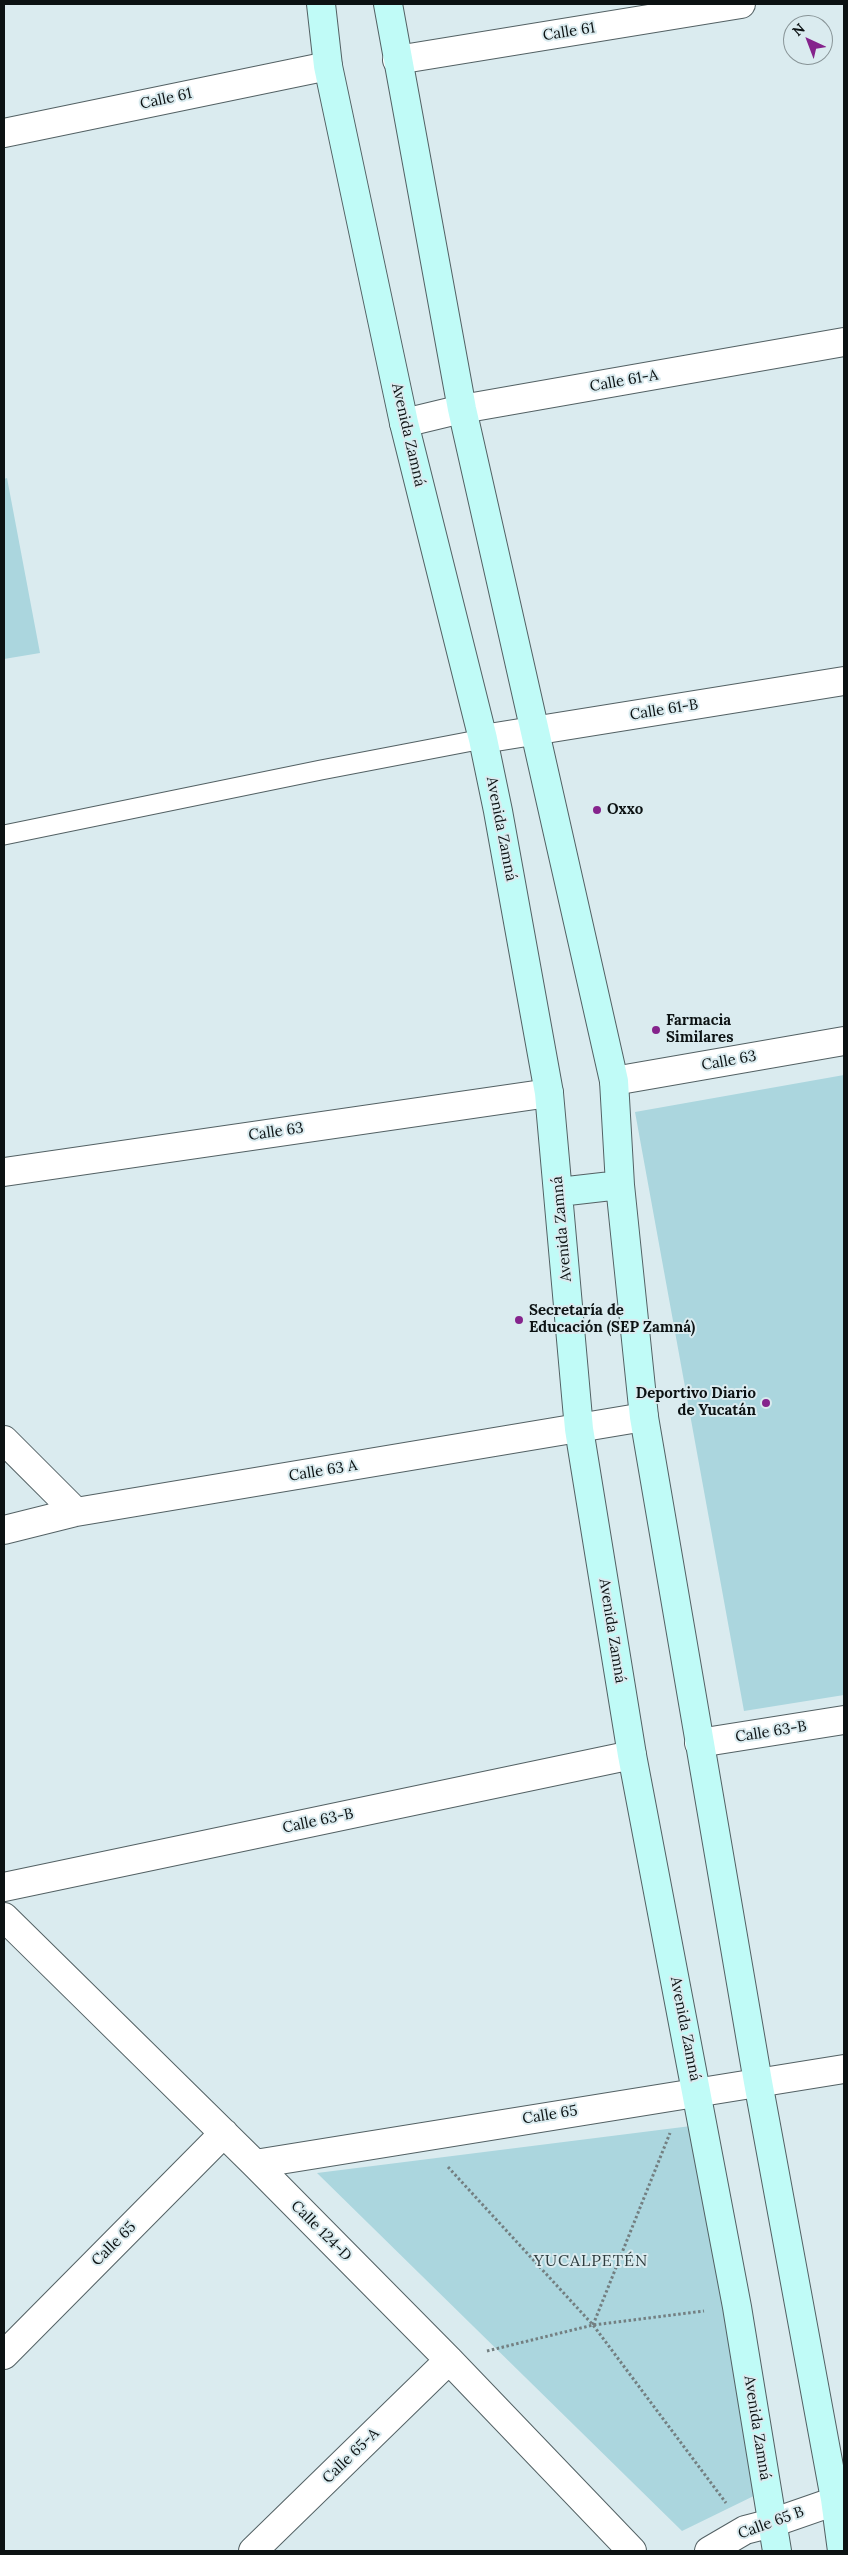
<!DOCTYPE html>
<meta charset="utf-8">
<style>
body{margin:0}
#map{position:relative;width:848px;height:2555px;overflow:hidden;background:#daebef;font-family:Lora,serif}
canvas{display:block}
.frame{position:absolute;inset:0;border:5px solid #0c1213;pointer-events:none}
.north{position:absolute;left:783px;top:15px;width:50px;height:50px;box-sizing:border-box;background:#daebef;border:1px solid #889497;border-radius:50%;rotate:317deg;font-size:14px;font-weight:700;line-height:20px;text-align:center;color:#0c1213}
.north::after{content:'';display:block;margin:auto;width:18px;height:22px;background:#85238c;clip-path:polygon(50% 0,100% 100%,50% 72%,0 100%)}
</style>
<div id="map">
<canvas width="848" height="2555"></canvas>
<div class="frame"></div>
<div class="north">N</div>
</div>
<script>
const context = document.querySelector('canvas').getContext('2d');
context.lineJoin = 'round';
function paint(path, color) { context.fillStyle = color; context.fill(path, 'evenodd'); }
const poly = rows => new Path2D(rows.map(r => 'M' + r).join(''));
function strokePath(path, color, width, dash) { context.strokeStyle = color; context.lineWidth = width; context.lineCap = dash ? 'butt' : 'round'; context.setLineDash(dash || []); context.stroke(path); }
function drawText(font, color, halo, rows, align = 'center') {
  context.font = font + ' Lora,serif'; context.lineWidth = 4; context.setLineDash([]); context.textBaseline = 'middle'; context.strokeStyle = halo; context.fillStyle = color; for (const [text, x, y, turn = 0] of rows) {
    context.save(); context.translate(x, y); context.rotate((+turn || 0) * Math.PI / 180); context.textAlign = isNaN(turn) ? turn : align; if (halo) context.strokeText(text, 0, 0); context.fillText(text, 0, 0); context.restore();
  }
}
const green = poly([
 [7,478,40,653,4,659,4,479],
 [844,1075,844,1695,744,1711,635,1112],
 [691,2126,766,2490,682,2531,317,2173]
]);
const path = poly([
 [448,2167,593,2325,726,2503],
 [593,2325,670,2133],
 [487,2351,593,2325,704,2311]
]);
const lane = poly([
 [4,835,321,770,483,739]
]);
const street = poly([
 [397,60,741,4],
 [4,133,328,66],
 [404,423,462,409,844,342],
 [483,739,844,681],
 [614,1081,844,1041],
 [4,1172,549,1093],
 [4,1440,76,1512],
 [4,1530,76,1512,644,1417],
 [699,1743,844,1720],
 [4,1887,632,1755],
 [4,1917,255,2164,449,2360,632,2551],
 [255,2164,844,2069],
 [4,2355,224,2133],
 [253,2551,449,2360],
 [709,2551,745,2530,772,2523,844,2498]
]);
const secondary = poly([
 [321,4,328,66,404,423,483,739,498,811,549,1093,579,1429,632,1755,737,2307,777,2551],
 [388,4,462,409,614,1081,620,1185,644,1417,758,2082,835,2499,842,2551],
 [559,1192,620,1185]
]);
const markers = [
 [597,810,5,"#85238c"],
 [656,1030,5,"#85238c"],
 [519,1320,5,"#85238c"],
 [766,1403,5,"#85238c"]
];
const streetNames = [
 ["Calle 61",569,32,-9],
 ["Calle 61",166,99,-12],
 ["Calle 61-A",624,381,-10],
 ["Avenida Zamná",408,435,77],
 ["Calle 61-B",664,710,-9],
 ["Avenida Zamná",501,829,79],
 ["Calle 63",729,1061,-10],
 ["Calle 63",276,1132,-8],
 ["Avenida Zamná",562,1229,-95],
 ["Calle 63 A",323,1471,-9],
 ["Avenida Zamná",612,1631,81],
 ["Calle 63-B",771,1732,-9],
 ["Calle 63-B",318,1821,-12],
 ["Avenida Zamná",685,2029,79],
 ["Calle 65",550,2115,-9],
 ["Calle 124-D",321,2231,45],
 ["Calle 65",114,2244,-45],
 ["Avenida Zamná",757,2428,81],
 ["Calle 65-A",351,2456,-44],
 ["Calle 65 B",771,2523,-20]
];
const poiNames = [
 ["Oxxo",607,810],
 ["Farmacia",666,1021],
 ["Similares",666,1038],
 ["Secretaría de",529,1311],
 ["Educación (SEP Zamná)",529,1328],
 ["Deportivo Diario",756,1394,"right"],
 ["de Yucatán",756,1411,"right"]
];
const neighbourhoodNames = [
 ["YUCALPETÉN",591,2261]
];
paint(green, '#abd6de');
strokePath(lane, '#536164', 21);
strokePath(street, '#536164', 30);
strokePath(secondary, '#536164', 30);
strokePath(path, '#737f81', 3, [2.5, 2.5]);
strokePath(lane, '#fff', 19);
strokePath(street, '#fff', 28);
strokePath(secondary, '#c0fbf7', 28);
for (const [x, y, r, color] of markers) { const dot = new Path2D(); dot.arc(x, y, r, 0, 2 * Math.PI); context.fillStyle = color; context.fill(dot); strokePath(dot, '#daebef', 2); }
drawText('15px', '#0c1213', '#daebef', streetNames);
drawText('bold 15px', '#0c1213', '#daebef', poiNames, 'left');
context.letterSpacing = '1px';
drawText('16px', '#2e3c3e', '#daebef', neighbourhoodNames);
context.letterSpacing = '0px';
</script>
